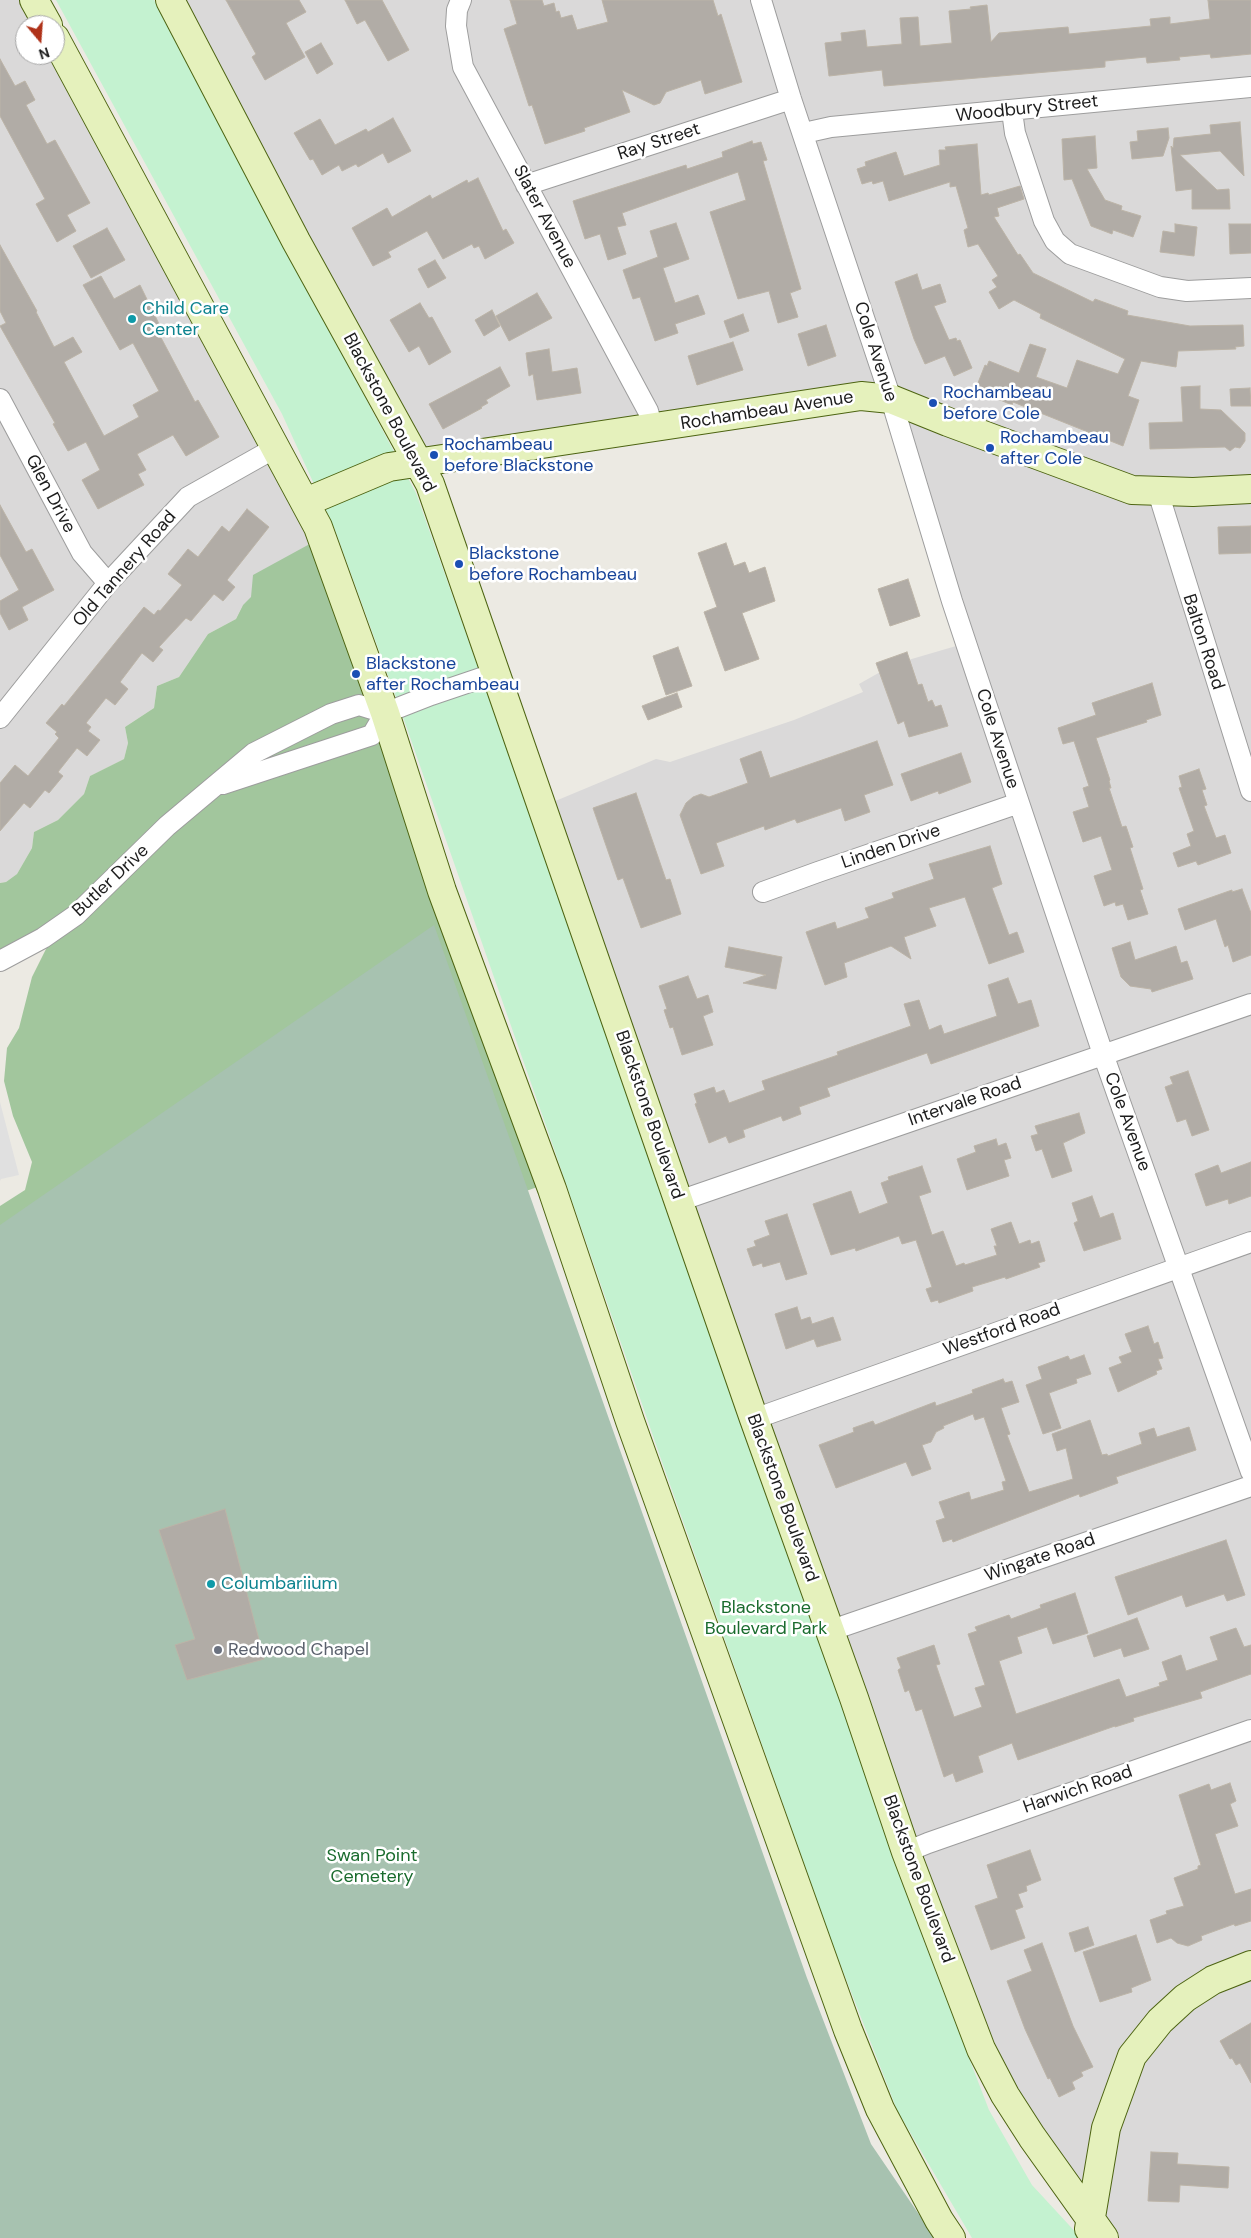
<!DOCTYPE html>
<style>
body{margin:0}
#map{position:relative;width:1251px;height:2238px;overflow:hidden;background:#eceae3;font-family:"DM Sans",sans-serif}
canvas{display:block}
.north{position:absolute;left:15px;top:15px;width:50px;height:50px;box-sizing:border-box;background:#fff;border:1px solid #a4a4a4;border-radius:50%;rotate:162deg;font-size:14px;font-weight:700;line-height:20px;text-align:center;color:#1c1c1c}
.north::after{content:'';display:block;margin:auto;width:18px;height:22px;background:#af3219;clip-path:polygon(50% 0,100% 100%,50% 72%,0 100%)}
</style>
<div id="map">
<canvas width="1251" height="2238"></canvas>
<div class="north">N</div>
</div>
<script>
const context = document.querySelector('canvas').getContext('2d');
context.lineJoin = 'round';
function paint(path, color) { context.fillStyle = color; context.fill(path, 'evenodd'); }
const poly = rows => new Path2D(rows.map(r => 'M' + r).join(''));
function strokePath(path, color, width, dash) { context.strokeStyle = color; context.lineWidth = width; context.lineCap = dash ? 'butt' : 'round'; context.setLineDash(dash || []); context.stroke(path); }
function drawText(font, color, halo, rows, align = 'center') {
  context.font = font + ' "DM Sans",sans-serif'; context.lineWidth = 5; context.setLineDash([]); context.textBaseline = 'middle'; context.strokeStyle = halo; context.fillStyle = color; for (const [text, x, y, turn = 0] of rows) {
    context.save(); context.translate(x, y); context.rotate((+turn || 0) * Math.PI / 180); context.textAlign = isNaN(turn) ? turn : align; if (halo) context.strokeText(text, 0, 0); context.fillText(text, 0, 0); context.restore();
  }
}
const residential = poly([
 [0,0,34,0,47,25,25,25,25,55,55,55,317,540,243,605,236,619,208,634,179,677,157,686,154,708,125,727,128,743,124,759,90,776,84,794,58,820,34,832,32,848,17,874,6,882,0,883],
 [168,0,1251,0,1251,2238,1102,2238,1006,2097,541,807,656,759,670,762,794,720,863,692,859,684,882,671,898,663,963,644,890,403,415,462]
]);
const forest = poly([
 [317,540,546,1184,489,1204,0,1423,0,1206,25,1190,32,1162,13,1116,4,1081,7,1048,19,1028,32,977,59,923,0,951,0,883,6,882,17,874,32,848,34,832,58,820,84,794,90,776,124,759,128,743,125,727,154,708,157,686,179,677,208,634,236,619,243,605,251,597,253,575]
]);
const cemetery = poly([
 [434,925,807,1978,871,2144,935,2238,0,2238,0,1225]
]);
const park = poly([
 [56,0,154,0,416,493,822,1636,924,1941,989,2110,1032,2185,1081,2238,972,2238,897,2110,834,1948,662,1462,552,1143,397,700,335,530,282,414]
]);
const parking = poly([
 [0,1102,19,1175,1,1179,0,1181]
]);
const building = poly([
 [226,0,299,0,306,12,286,23,305,57,265,80,252,57,256,54,226,0],
 [345,0,382,0,409,50,388,61,365,20,357,24,345,0],
 [510,0,542,0,544,6,554,3,556,12,559,11,561,18,572,15,577,30,608,22,602,0,713,0,718,16,721,14,742,82,705,94,701,80,666,92,660,103,654,105,622,90,630,112,584,128,585,131,545,144,532,105,529,106,504,29,517,24,510,0],
 [1208,0,1251,0,1251,54,1211,58,1210,54,1179,57,1180,60,1147,63,1146,57,1105,61,1105,67,884,86,882,70,829,76,825,43,842,41,841,33,865,30,867,47,902,44,900,18,918,17,920,46,952,43,949,11,971,9,970,7,987,5,991,42,999,33,1068,27,1069,34,1151,26,1150,19,1170,17,1170,24,1210,19,1208,0],
 [321,43,333,64,317,74,305,52,321,43],
 [0,59,15,86,25,81,35,100,26,105,47,144,55,140,90,203,67,215,76,231,57,242,36,204,45,199,0,116,0,59],
 [393,118,411,151,388,163,383,153,358,167,356,164,342,171,339,165,322,175,313,159,310,160,294,133,320,119,335,145,366,129,368,132,393,118],
 [1240,122,1244,176,1220,151,1180,155,1217,190,1229,189,1230,209,1192,209,1192,189,1176,191,1171,146,1173,148,1174,138,1211,134,1210,125,1240,122],
 [1168,128,1169,138,1163,156,1132,159,1130,142,1138,141,1137,131,1168,128],
 [1095,136,1097,168,1087,169,1105,200,1122,206,1121,210,1141,216,1133,237,1113,230,1112,234,1091,226,1072,179,1064,180,1062,139,1095,136],
 [752,141,753,144,761,142,767,160,763,161,801,289,790,293,798,317,778,323,769,291,738,299,710,212,746,200,738,172,622,213,626,225,617,227,626,254,608,260,600,234,585,239,573,201,686,165,687,169,723,157,722,152,752,141],
 [977,144,981,195,988,193,989,195,1020,186,1024,199,997,208,999,216,994,217,1018,255,1020,254,1033,273,1093,302,1095,299,1128,311,1127,315,1190,326,1243,325,1244,346,1235,347,1236,349,1178,351,1176,367,1141,361,1128,396,1139,400,1123,446,1013,402,1012,405,993,397,994,395,976,388,985,365,987,366,989,361,1019,373,1030,344,1046,349,1036,377,1067,388,1077,360,1118,374,1125,359,1040,318,1041,314,1014,300,999,309,989,292,997,287,992,280,998,276,978,244,968,247,964,230,968,228,956,186,950,187,950,182,889,201,883,181,873,184,872,181,862,184,857,169,866,166,865,162,896,152,904,176,940,165,939,150,946,150,945,147,977,144],
 [478,178,503,231,506,229,514,243,485,259,479,246,474,248,472,244,443,259,427,231,388,252,391,257,373,266,352,228,387,208,392,217,430,195,432,199,467,180,468,183,478,178],
 [676,223,689,259,663,268,675,303,698,295,705,314,675,324,678,333,655,341,640,297,633,299,623,270,658,257,650,231,676,223],
 [1175,224,1197,227,1194,256,1160,252,1163,231,1175,233,1175,224],
 [1229,224,1251,224,1251,253,1230,254,1229,224],
 [107,228,125,260,91,278,73,246,107,228],
 [0,245,37,311,36,312,54,347,73,337,82,352,64,362,104,436,139,417,133,405,159,391,133,343,120,350,83,285,101,276,114,299,140,285,161,328,157,330,195,402,198,400,219,437,186,456,173,435,137,454,146,470,138,474,144,485,98,509,82,480,100,470,86,442,68,451,53,424,55,423,0,326,6,323,0,311,0,245],
 [435,260,446,278,428,288,418,269,435,260],
 [917,274,922,290,940,284,946,302,934,306,949,340,956,338,957,341,960,340,972,368,954,376,945,356,925,364,914,339,895,282,917,274],
 [537,293,552,318,509,341,496,316,537,293],
 [420,303,429,318,432,317,451,352,429,365,419,346,409,352,390,320,420,303],
 [492,310,500,326,484,336,475,320,492,310],
 [743,314,749,331,730,338,724,321,743,314],
 [826,325,836,356,808,366,798,334,826,325],
 [733,342,743,370,697,385,688,356,733,342],
 [549,349,552,372,577,368,581,393,537,400,533,374,529,376,526,353,549,349],
 [500,367,510,386,486,400,488,403,481,407,482,408,443,429,429,404,500,367],
 [1200,386,1200,409,1221,410,1245,433,1245,441,1240,448,1235,447,1230,451,1225,447,1150,449,1149,423,1183,422,1181,387,1200,386],
 [1250,388,1251,406,1231,406,1230,389,1250,388],
 [0,505,26,552,32,549,54,590,22,607,28,620,9,630,0,613,0,601,19,590,0,555,0,505],
 [247,509,269,527,227,580,235,587,223,601,214,594,191,621,186,618,159,647,163,650,153,662,142,653,120,682,128,689,115,705,106,698,86,723,91,727,88,731,100,740,87,756,77,748,58,772,63,776,49,793,45,790,30,808,24,803,0,831,0,783,15,765,28,776,59,738,55,734,57,732,46,723,62,704,64,706,144,607,154,615,158,610,160,611,182,585,168,574,188,549,198,557,222,526,229,532,247,509],
 [1251,526,1251,553,1219,554,1218,527,1251,526],
 [726,543,734,566,745,562,749,573,765,567,775,601,742,613,759,659,725,671,704,612,717,607,698,553,726,543],
 [908,579,920,616,890,626,878,589,908,579],
 [678,647,692,686,666,695,653,656,678,647],
 [907,652,918,685,922,684,928,702,932,700,935,707,941,705,948,726,909,737,904,721,898,724,876,663,907,652],
 [1152,683,1161,715,1146,720,1147,722,1096,738,1110,780,1109,781,1111,788,1109,788,1122,827,1126,826,1133,847,1130,848,1143,889,1140,890,1148,914,1128,920,1123,904,1116,906,1115,902,1104,906,1094,876,1112,870,1101,836,1083,842,1073,812,1089,807,1083,788,1089,786,1074,741,1063,744,1058,728,1096,715,1092,703,1152,683],
 [677,693,682,707,648,720,642,706,677,693],
 [877,741,893,785,864,795,870,812,845,821,841,808,797,823,795,819,765,830,764,826,716,843,724,866,701,874,680,815,686,803,693,797,701,794,709,797,748,783,740,759,761,751,770,778,877,741],
 [961,753,971,782,939,794,938,791,911,801,901,774,961,753],
 [1199,769,1206,789,1202,790,1207,805,1204,806,1216,838,1225,835,1231,853,1198,865,1196,861,1178,867,1173,853,1191,846,1187,834,1194,831,1179,788,1182,787,1179,776,1199,769],
 [636,793,666,880,670,879,681,914,641,928,623,878,618,880,593,808,636,793],
 [990,846,1002,884,992,888,1009,935,1017,932,1024,952,989,964,965,897,929,908,936,926,904,937,911,959,891,946,844,963,847,977,825,985,806,932,835,922,837,929,869,918,865,908,894,898,892,893,934,879,929,864,990,846],
 [1242,889,1251,913,1251,955,1233,962,1228,945,1225,947,1216,919,1185,930,1178,909,1232,890,1232,892,1242,889],
 [1130,942,1135,960,1176,946,1181,963,1187,961,1193,979,1152,992,1151,989,1130,986,1121,977,1112,948,1130,942],
 [729,947,782,957,776,989,743,983,766,975,725,967,729,947],
 [688,976,697,999,708,995,713,1012,703,1016,713,1045,682,1055,673,1027,670,1028,664,1010,667,1009,659,986,688,976],
 [1008,978,1018,1004,1031,1000,1039,1026,931,1064,927,1053,827,1088,830,1096,799,1107,801,1114,783,1121,781,1116,743,1130,745,1137,729,1143,726,1136,709,1143,695,1104,697,1103,694,1094,714,1087,716,1093,724,1090,729,1103,765,1090,762,1081,838,1055,837,1052,911,1026,904,1004,919,1000,929,1030,941,1025,944,1034,997,1016,988,985,1008,978],
 [1188,1071,1209,1130,1192,1136,1186,1119,1177,1122,1165,1087,1173,1084,1170,1077,1188,1071],
 [1079,1113,1085,1133,1063,1143,1072,1171,1052,1178,1042,1149,1036,1151,1031,1136,1038,1134,1035,1126,1079,1113],
 [996,1139,998,1146,1006,1143,1011,1158,1004,1160,1009,1176,967,1190,957,1159,976,1152,974,1146,996,1139],
 [1251,1162,1251,1196,1229,1204,1228,1199,1206,1206,1195,1174,1218,1165,1221,1173,1251,1162],
 [922,1166,931,1192,919,1196,932,1235,943,1231,956,1266,964,1263,965,1265,997,1255,994,1246,997,1246,991,1229,1011,1222,1019,1244,1030,1240,1031,1244,1039,1241,1045,1261,1038,1263,1040,1267,1006,1279,1005,1277,972,1287,973,1291,939,1303,938,1300,931,1302,926,1289,932,1287,916,1240,902,1244,899,1236,856,1251,855,1248,831,1255,813,1204,851,1191,859,1214,888,1203,881,1183,889,1180,888,1177,922,1166],
 [1092,1196,1100,1218,1113,1213,1121,1239,1084,1251,1074,1223,1078,1221,1072,1203,1092,1196],
 [787,1214,807,1274,786,1280,780,1262,763,1267,762,1263,753,1266,747,1249,756,1246,754,1241,770,1235,765,1221,787,1214],
 [797,1307,801,1320,810,1317,812,1324,833,1317,841,1340,817,1347,814,1339,786,1349,775,1314,797,1307],
 [1148,1326,1154,1344,1158,1342,1163,1358,1158,1359,1162,1369,1156,1371,1157,1374,1118,1392,1109,1368,1122,1363,1119,1357,1132,1352,1125,1334,1148,1326],
 [1084,1355,1091,1374,1076,1379,1077,1383,1049,1393,1061,1428,1043,1434,1026,1385,1042,1379,1038,1367,1068,1356,1070,1360,1084,1355],
 [1003,1379,1005,1383,1012,1381,1019,1402,1001,1408,1010,1434,1007,1435,1029,1492,1073,1479,1066,1448,1057,1451,1052,1434,1090,1420,1102,1455,1107,1454,1108,1456,1142,1444,1139,1433,1154,1428,1157,1437,1189,1427,1196,1450,1116,1477,1118,1483,1080,1497,1079,1494,953,1542,952,1539,943,1542,936,1521,945,1518,939,1502,969,1492,971,1500,1004,1490,1002,1482,1006,1481,984,1417,975,1420,973,1414,943,1426,944,1428,936,1432,931,1442,922,1445,931,1469,912,1476,906,1462,836,1488,819,1445,854,1432,853,1428,873,1421,875,1425,935,1402,936,1406,973,1393,972,1390,1003,1379],
 [225,1509,264,1659,187,1680,175,1645,195,1639,159,1530,225,1509],
 [1226,1540,1245,1595,1227,1601,1224,1594,1186,1607,1182,1595,1128,1615,1115,1577,1226,1540],
 [1075,1593,1088,1633,1053,1644,1047,1627,1017,1637,1022,1653,999,1661,1016,1714,1119,1679,1126,1697,1160,1686,1159,1683,1168,1680,1162,1662,1181,1655,1186,1671,1218,1660,1210,1637,1236,1628,1244,1647,1251,1645,1251,1674,1200,1692,1202,1698,1133,1718,1134,1721,1115,1727,1115,1726,1018,1760,1012,1743,978,1756,983,1772,956,1782,953,1773,944,1777,922,1709,916,1711,909,1690,905,1692,898,1670,901,1668,897,1658,934,1645,940,1664,936,1665,954,1717,982,1707,975,1688,985,1685,968,1634,977,1631,975,1627,1009,1615,1011,1619,1041,1608,1040,1605,1075,1593],
 [1137,1618,1149,1649,1124,1657,1121,1648,1094,1657,1087,1636,1137,1618],
 [1230,1783,1236,1801,1230,1804,1238,1826,1215,1834,1235,1894,1251,1889,1251,1921,1235,1926,1234,1924,1201,1936,1202,1940,1188,1946,1177,1943,1171,1938,1157,1943,1150,1920,1167,1914,1166,1911,1184,1906,1174,1878,1198,1869,1198,1866,1201,1865,1179,1795,1209,1784,1211,1790,1230,1783],
 [1030,1850,1041,1880,1026,1886,1027,1891,1018,1894,1023,1907,1015,1910,1025,1938,991,1950,975,1906,998,1898,987,1865,1030,1850],
 [1088,1927,1094,1945,1075,1952,1069,1933,1088,1927],
 [1136,1935,1151,1980,1131,1988,1132,1992,1100,2002,1083,1952,1136,1935],
 [1042,1943,1073,2026,1093,2067,1081,2072,1083,2076,1072,2082,1075,2089,1059,2097,1050,2078,1048,2079,1025,2029,1007,1981,1032,1971,1024,1950,1042,1943],
 [1251,2023,1251,2083,1240,2063,1236,2065,1232,2058,1230,2059,1220,2041,1251,2023],
 [1151,2152,1178,2153,1177,2164,1229,2167,1228,2188,1180,2185,1179,2202,1148,2201,1151,2152]
]);
const street = poly([
 [461,0,457,10,456,26,463,67,648,411,653,428],
 [761,0,791,99,891,399,952,601,1019,803,1103,1054,1251,1472],
 [1012,111,1015,133,1044,221,1055,241,1070,254,1160,287,1187,291,1251,288],
 [804,133,831,127,1251,87],
 [526,185,791,99],
 [0,399,82,553,108,583],
 [1158,492,1251,791],
 [0,718,108,583,188,497,275,448],
 [223,784,372,735,385,713,431,695,496,673],
 [763,892,818,872,1019,803],
 [0,961,43,938,76,915,167,826,254,753,331,714,359,705,385,713],
 [679,1201,1251,1004],
 [754,1419,1251,1242],
 [829,1631,1251,1486],
 [906,1852,928,1843,1251,1730]
]);
const secondary = poly([
 [34,0,48,25],
 [170,0,296,241,430,484,754,1419,854,1698,906,1852,981,2049,1005,2095,1032,2137,1104,2238],
 [55,38,318,527,385,713,442,891,552,1189,630,1421,848,2030,880,2109,939,2220,951,2238],
 [306,502,389,467,861,396,891,399,948,422,1132,490,1193,492,1251,489],
 [1089,2229,1106,2128,1132,2056,1160,2021,1185,1998,1213,1980,1251,1965]
]);
const markers = [
 [132,319,5,"#0f9aa8"],
 [933,403,5,"#1a4fb4"],
 [990,448,5,"#1a4fb4"],
 [434,455,5,"#1a4fb4"],
 [459,564,5,"#1a4fb4"],
 [356,674,5,"#1a4fb4"],
 [211,1584,5,"#0f9aa8"],
 [218,1650,5,"#6b7280"]
];
const streetNames = [
 ["Woodbury Street",1027,109,-6],
 ["Ray Street",659,142,-18],
 ["Slater Avenue",544,217,62],
 ["Cole Avenue",875,352,72],
 ["Rochambeau Avenue",767,411,-9],
 ["Blackstone Boulevard",389,413,62],
 ["Glen Drive",50,494,62],
 ["Old Tannery Road",125,569,-49],
 ["Balton Road",1203,642,72],
 ["Cole Avenue",997,739,72],
 ["Linden Drive",891,847,-19],
 ["Butler Drive",111,881,-43],
 ["Intervale Road",965,1102,-19],
 ["Blackstone Boulevard",649,1115,71],
 ["Cole Avenue",1127,1122,70],
 ["Westford Road",1002,1330,-20],
 ["Blackstone Boulevard",782,1498,70],
 ["Wingate Road",1040,1558,-19],
 ["Harwich Road",1078,1790,-19],
 ["Blackstone Boulevard",918,1879,70]
];
const cultureNames = [
 ["Child Care",142,309],
 ["Center",142,330],
 ["Columbariium",221,1584]
];
const transitNames = [
 ["Rochambeau",943,393],
 ["before Cole",943,414],
 ["Rochambeau",1000,438],
 ["after Cole",1000,459],
 ["Rochambeau",444,445],
 ["before Blackstone",444,466],
 ["Blackstone",469,554],
 ["before Rochambeau",469,575],
 ["Blackstone",366,664],
 ["after Rochambeau",366,685]
];
const parkNames = [
 ["Blackstone",766,1608],
 ["Boulevard Park",766,1629],
 ["Swan Point",372,1856],
 ["Cemetery",372,1877]
];
const worshipNames = [
 ["Redwood Chapel",228,1650]
];
paint(residential, '#dad9d9');
paint(forest, '#a2c69d');
paint(cemetery, '#a7c2b0');
paint(park, '#c4f2d0');
paint(parking, '#e0e0e0');
paint(building, '#b1aca6');
strokePath(building, '#bcb4a7', 1);
strokePath(street, '#9d9d9d', 22);
strokePath(secondary, '#4d6412', 30);
strokePath(street, '#fff', 20);
strokePath(secondary, '#e5f1bc', 28);
for (const [x, y, r, color] of markers) { const dot = new Path2D(); dot.arc(x, y, r, 0, 2 * Math.PI); context.fillStyle = color; context.fill(dot); strokePath(dot, '#fff', 2); }
drawText('18px', '#1c1c1c', '#fff', streetNames);
drawText('18px', '#0d838f', '#fff', cultureNames, 'left');
drawText('18px', '#164399', '#fff', transitNames, 'left');
drawText('18px', '#196b2d', '#fff', parkNames);
drawText('18px', '#5b616d', '#fff', worshipNames, 'left');
</script>
